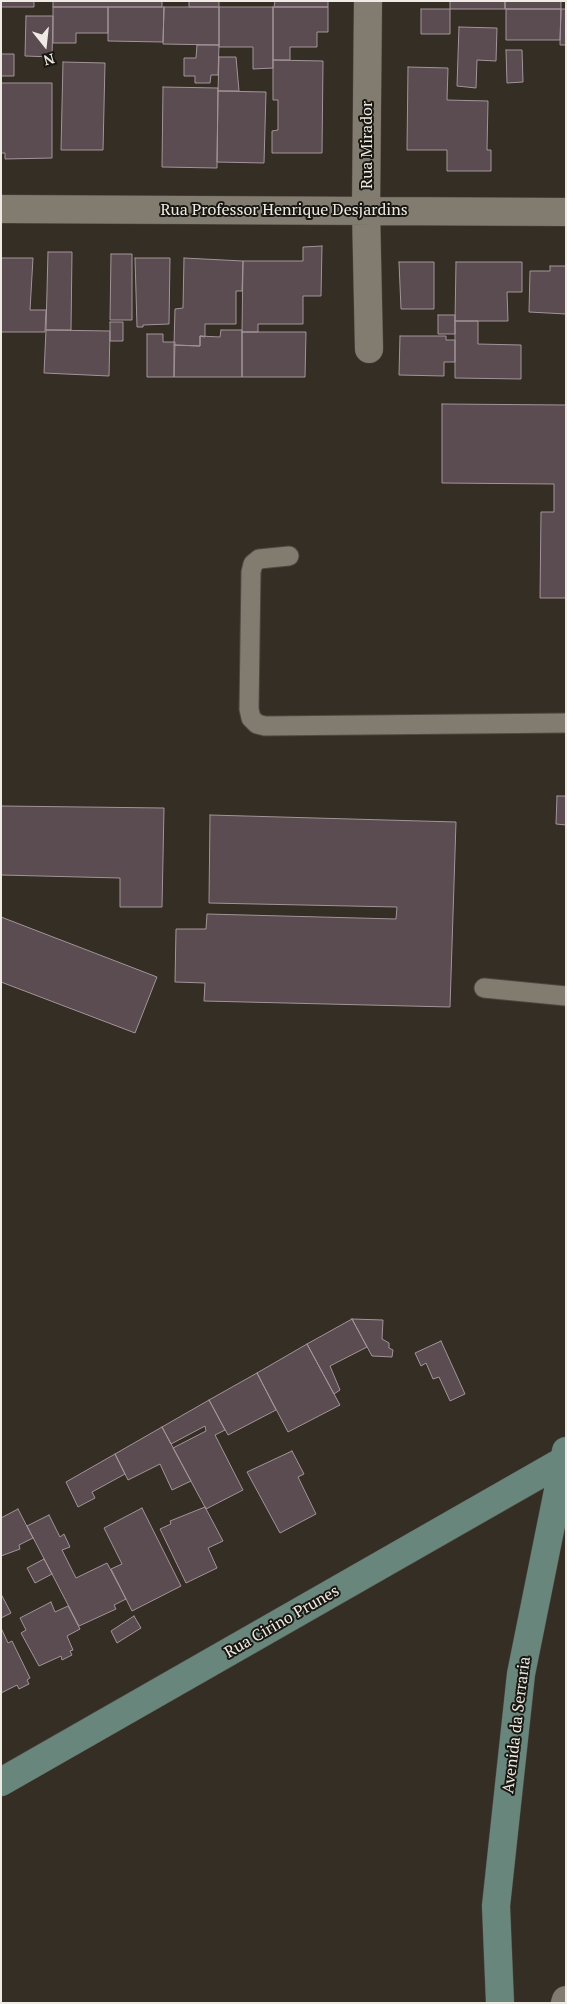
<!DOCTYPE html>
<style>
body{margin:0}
#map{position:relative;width:567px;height:2004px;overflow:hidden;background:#342e24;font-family:"PT Serif",serif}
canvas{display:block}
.frame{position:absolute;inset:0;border:2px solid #efebe4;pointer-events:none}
.north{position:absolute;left:20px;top:20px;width:50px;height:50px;-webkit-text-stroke:4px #191712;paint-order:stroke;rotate:164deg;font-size:14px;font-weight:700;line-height:20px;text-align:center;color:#efebe4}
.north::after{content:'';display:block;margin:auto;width:18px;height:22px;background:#efebe4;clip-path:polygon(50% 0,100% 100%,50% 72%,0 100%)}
</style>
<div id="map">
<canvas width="567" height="2004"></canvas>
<div class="frame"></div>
<div class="north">N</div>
</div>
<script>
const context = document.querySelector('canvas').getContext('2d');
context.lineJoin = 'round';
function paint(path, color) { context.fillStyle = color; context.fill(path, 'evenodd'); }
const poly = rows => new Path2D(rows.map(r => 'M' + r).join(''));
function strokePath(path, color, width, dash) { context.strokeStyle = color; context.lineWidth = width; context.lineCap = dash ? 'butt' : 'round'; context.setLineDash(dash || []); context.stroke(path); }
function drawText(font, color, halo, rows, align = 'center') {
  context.font = font + ' "PT Serif",serif'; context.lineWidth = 4; context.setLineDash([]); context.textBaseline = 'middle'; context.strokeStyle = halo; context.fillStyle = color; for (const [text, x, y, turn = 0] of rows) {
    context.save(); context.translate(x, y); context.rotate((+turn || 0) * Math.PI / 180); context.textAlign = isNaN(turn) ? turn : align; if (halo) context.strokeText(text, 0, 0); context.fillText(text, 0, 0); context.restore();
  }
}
const building = poly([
 [1,1,34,1,34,7,1,7,1,1],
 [53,1,162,1,162,7,53,7,53,1],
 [189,1,219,1,219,7,189,7,189,1],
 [275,1,328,1,328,7,274,7,275,1],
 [450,1,505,1,505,9,450,9,450,1],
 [505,1,561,1,561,9,505,9,505,1],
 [53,7,108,7,108,33,76,33,76,43,53,43,53,7],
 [108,7,164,7,163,42,108,41,108,7],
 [164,7,219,7,219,45,163,44,164,7],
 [219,7,273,7,273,68,253,69,253,47,219,47,219,7],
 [273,7,328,7,328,32,317,32,317,47,290,47,290,60,273,60,273,7],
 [421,9,450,9,450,34,421,34,421,9],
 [506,9,561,9,560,40,506,40,506,9],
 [561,9,566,9,566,45,560,45,561,9],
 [26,16,53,16,52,57,25,56,26,16],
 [459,27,497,28,496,61,477,60,476,88,457,86,459,27],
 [197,45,219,45,218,75,211,75,210,83,195,83,195,76,184,76,184,58,196,58,197,45],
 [506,50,522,50,523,82,507,83,506,50],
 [1,54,14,54,14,76,1,76,1,54],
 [219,57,236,57,239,91,218,91,219,57],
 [273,60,323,61,322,153,272,153,272,131,278,130,278,100,273,100,273,60],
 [63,62,105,63,103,150,61,150,63,62],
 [408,67,448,68,447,100,488,101,487,150,491,150,491,171,447,171,447,150,407,150,408,67],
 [1,83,52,83,52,158,5,159,5,153,1,153,1,83],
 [163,87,218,88,217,168,162,167,163,87],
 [218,91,266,92,264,163,217,162,218,91],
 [322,246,321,296,303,296,303,324,258,324,258,332,242,332,243,261,303,261,303,247,322,246],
 [48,252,72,252,71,330,46,330,48,252],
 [111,254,132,254,132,320,110,320,111,254],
 [1,258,33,258,30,310,46,310,45,332,1,332,1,258],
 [135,258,170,258,169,324,143,325,143,327,137,327,135,258],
 [184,258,243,261,242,291,236,291,236,324,205,324,205,337,200,336,200,346,174,345,175,309,183,308,184,258],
 [399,262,434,262,434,309,401,309,399,262],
 [456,262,522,262,522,292,507,292,508,321,455,321,456,262],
 [550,266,566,266,566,314,529,312,530,271,550,271,550,266],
 [438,315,455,315,455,334,438,334,438,315],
 [455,321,478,321,478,344,521,345,521,379,455,378,455,321],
 [110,322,123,322,123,341,110,341,110,322],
 [46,330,110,331,109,376,44,373,46,330],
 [221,330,242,330,242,377,174,377,174,345,200,346,200,336,220,337,221,330],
 [242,332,306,332,305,377,242,377,242,332],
 [147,334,163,334,163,342,175,342,174,377,147,377,147,334],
 [400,336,446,336,446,340,455,340,455,362,444,362,444,376,399,375,400,336],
 [442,404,566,405,566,598,540,598,541,512,554,512,554,484,442,483,442,404],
 [557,796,566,796,566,825,556,824,557,796],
 [1,806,164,808,162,907,120,907,120,878,1,875,1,806],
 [210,815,456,822,450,1007,204,1001,205,983,175,982,176,929,206,929,207,914,396,919,397,907,209,903,210,815],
 [1,917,157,977,135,1033,1,982,1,917],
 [352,1319,383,1320,382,1339,389,1343,389,1348,393,1350,392,1357,372,1356,352,1319],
 [352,1319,367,1347,330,1366,340,1390,334,1394,307,1344,352,1319],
 [441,1341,465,1394,450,1401,439,1377,433,1379,426,1363,421,1366,415,1353,441,1341],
 [307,1344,340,1405,288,1432,257,1373,307,1344],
 [257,1373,276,1410,228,1435,209,1400,257,1373],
 [209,1400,225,1430,215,1435,243,1490,206,1509,173,1448,206,1431,205,1426,171,1444,162,1427,209,1400],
 [162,1427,191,1481,172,1490,160,1464,128,1480,115,1454,162,1427],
 [292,1451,304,1474,298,1477,316,1514,280,1533,247,1472,292,1451],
 [115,1454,125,1474,92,1492,95,1498,78,1507,66,1482,115,1454],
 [205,1507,223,1541,208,1548,217,1568,186,1583,160,1529,171,1524,170,1521,205,1507],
 [142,1508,181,1586,132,1611,111,1569,122,1564,104,1528,142,1508],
 [18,1509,33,1538,19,1545,20,1549,1,1556,1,1518,18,1509],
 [49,1515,60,1537,64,1534,70,1547,62,1550,76,1578,107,1563,126,1599,114,1605,116,1609,79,1626,27,1526,49,1515],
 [44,1559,52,1574,35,1583,27,1568,44,1559],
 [1,1594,11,1613,1,1618,1,1594],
 [51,1602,55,1612,68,1606,80,1629,67,1636,73,1650,70,1651,72,1655,62,1660,61,1656,39,1666,21,1633,26,1630,20,1618,51,1602],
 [134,1616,141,1628,117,1643,111,1631,134,1616],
 [1,1628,8,1643,12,1641,30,1678,27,1680,29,1684,19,1689,17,1685,1,1693,1,1628]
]);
const lane = poly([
 [289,556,259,559,253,564,251,572,249,709,251,718,257,724,265,726,566,723],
 [484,988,566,996]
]);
const street = poly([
 [368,1,366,210,369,349],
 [1,209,566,212],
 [565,2003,566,2000]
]);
const secondary = poly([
 [1,1782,563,1461],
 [500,2003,496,1906,521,1674,566,1451]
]);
const streetNames = [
 ["Rua Mirador",367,145,-90],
 ["Rua Professor Henrique Desjardins",284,210],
 ["Rua Cirino Prunes",282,1622,-30],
 ["Avenida da Serraria",517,1725,-83]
];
paint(building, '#5a4c51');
strokePath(building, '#a39499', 1);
strokePath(lane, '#4e4941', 21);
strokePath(street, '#4e4941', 29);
strokePath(secondary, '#4e4941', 29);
strokePath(lane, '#827b6f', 19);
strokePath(street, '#827b6f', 28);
strokePath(secondary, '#69867c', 28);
drawText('16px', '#efebe4', '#191712', streetNames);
</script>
